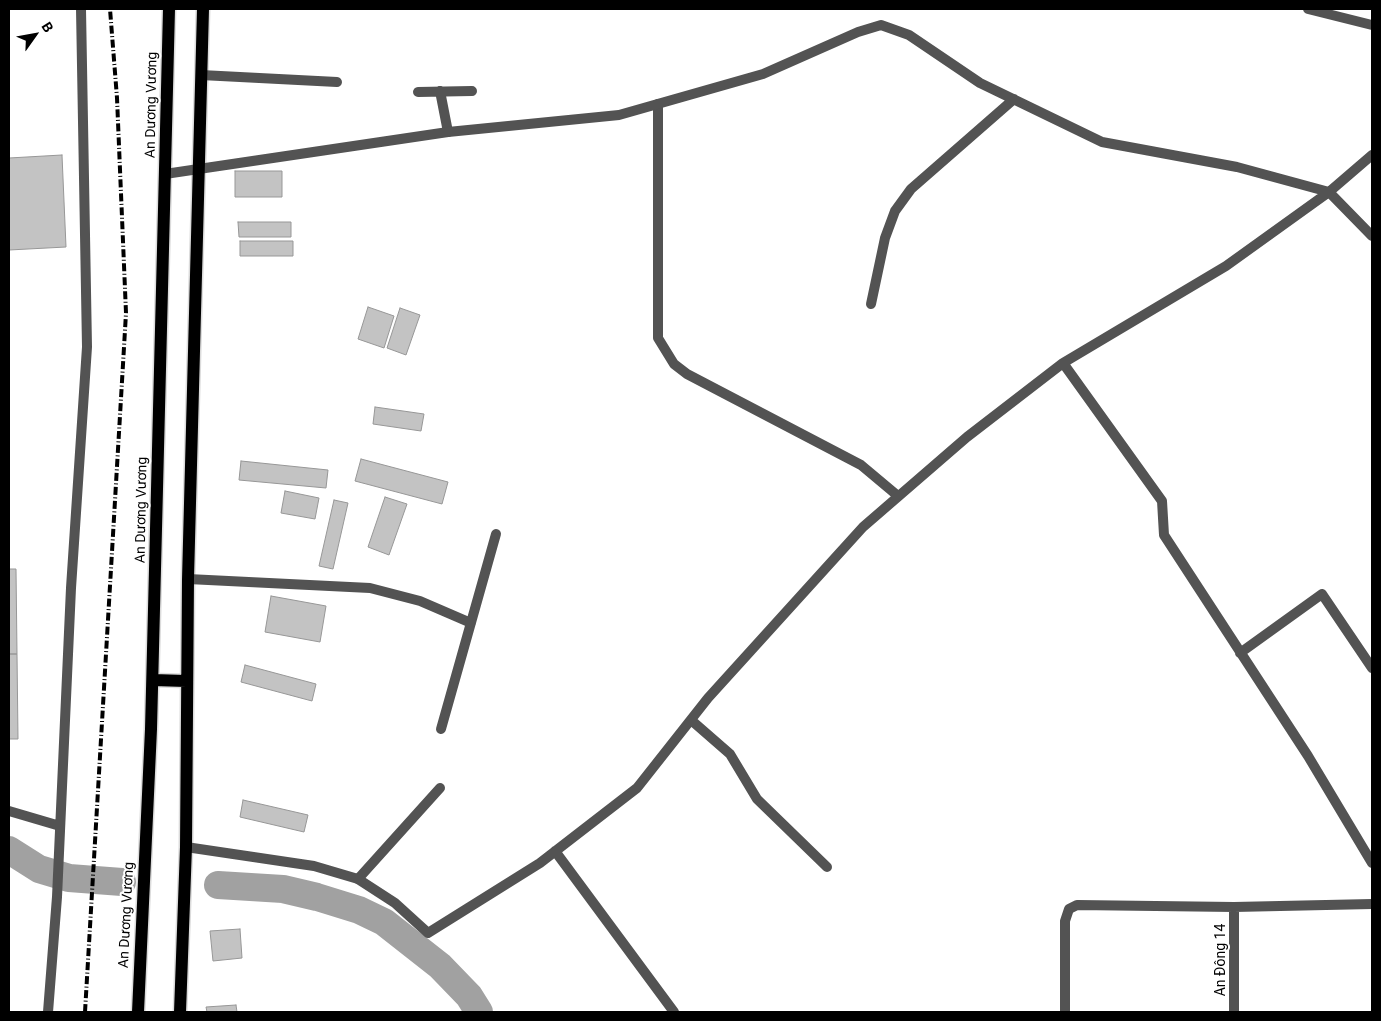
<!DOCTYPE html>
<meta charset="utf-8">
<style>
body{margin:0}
#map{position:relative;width:1381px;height:1021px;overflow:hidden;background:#fff;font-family:Roboto,sans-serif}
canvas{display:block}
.frame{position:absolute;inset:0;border:10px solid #000;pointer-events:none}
.north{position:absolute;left:10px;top:10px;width:50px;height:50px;-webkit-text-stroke:4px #fff;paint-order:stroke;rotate:58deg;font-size:14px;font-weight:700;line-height:20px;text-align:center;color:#000}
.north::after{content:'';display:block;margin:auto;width:18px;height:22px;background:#000;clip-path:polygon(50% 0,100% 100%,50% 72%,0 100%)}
</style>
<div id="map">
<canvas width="1381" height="1021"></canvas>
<div class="frame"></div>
<div class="north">B</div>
</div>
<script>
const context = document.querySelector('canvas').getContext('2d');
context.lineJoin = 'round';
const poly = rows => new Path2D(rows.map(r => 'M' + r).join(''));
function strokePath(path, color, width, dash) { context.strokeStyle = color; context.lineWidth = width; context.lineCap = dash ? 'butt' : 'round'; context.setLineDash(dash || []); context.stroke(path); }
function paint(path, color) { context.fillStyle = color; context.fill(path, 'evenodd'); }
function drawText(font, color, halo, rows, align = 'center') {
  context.font = font + ' Roboto,sans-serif'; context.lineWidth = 4; context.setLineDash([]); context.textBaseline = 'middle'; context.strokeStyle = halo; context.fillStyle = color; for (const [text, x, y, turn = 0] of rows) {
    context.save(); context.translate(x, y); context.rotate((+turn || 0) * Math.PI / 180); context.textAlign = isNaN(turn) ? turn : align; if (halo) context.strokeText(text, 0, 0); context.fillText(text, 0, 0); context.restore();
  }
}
const canal = poly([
 [9,850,39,869,69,878,122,882],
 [218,885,283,889,317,897,359,910,384,922,440,966,469,996,479,1012]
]);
const building = poly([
 [62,155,66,247,9,250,9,158,62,155],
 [235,171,282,171,282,197,235,197,235,171],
 [238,222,291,222,291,237,239,237,238,222],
 [240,241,293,241,293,256,240,256,240,241],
 [368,307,394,316,384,348,358,339,368,307],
 [400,308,420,315,406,355,387,348,400,308],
 [375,407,424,414,421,431,373,424,375,407],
 [361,459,448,482,442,504,355,481,361,459],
 [241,461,328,470,326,488,239,480,241,461],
 [285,491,319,498,315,519,281,513,285,491],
 [385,497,407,504,389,555,368,547,385,497],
 [334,500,348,503,333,569,319,566,334,500],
 [9,569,16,569,17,654,9,654,9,569],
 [271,596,326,606,320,642,265,632,271,596],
 [9,654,17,654,18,739,9,739,9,654],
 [245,665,316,684,312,701,241,682,245,665],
 [243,800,308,815,304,832,240,817,243,800],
 [240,929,242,958,213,961,210,931,240,929],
 [236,1005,237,1012,207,1012,206,1007,236,1005]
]);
const lane = poly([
 [201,75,337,82],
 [440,91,448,132],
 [418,92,472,91],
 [658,104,658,338,674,364,687,374,861,465,898,496],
 [188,579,370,588,420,601,471,623],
 [441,729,496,534],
 [358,879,440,788]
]);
const street = poly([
 [1308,9,1372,25],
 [165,174,448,132,619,115,763,74,858,32,881,25,909,35,980,83,1102,142,1237,167,1329,192,1372,155],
 [871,304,885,238,895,211,911,189,1014,99],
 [1063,363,1162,501,1164,535,1308,756,1372,863],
 [1240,653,1322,594,1372,668],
 [691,720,730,754,757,799,827,867],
 [9,811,60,826],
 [186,847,314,866,358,879,395,903,428,933,540,863,637,788,708,698,863,527,967,437,1063,363,1226,266,1329,192,1372,236],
 [555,851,674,1012],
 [48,1012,57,897,71,588,87,347,81,9],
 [1065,1012,1065,921,1069,909,1077,905,1234,907,1372,904],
 [1234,1012,1234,907]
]);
const primary = poly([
 [153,680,186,681],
 [138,1012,151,729,169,9],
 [180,1012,186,847,188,579,203,9]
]);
const rail = poly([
 [85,1012,126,313,117,98,110,9]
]);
const streetNames = [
 ["An Dương Vương",152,105,-89],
 ["An Dương Vương",142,510,-89],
 ["An Dương Vương",127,915,-87],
 ["An Đông 14",1221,960,-90]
];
strokePath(canal, '#a1a1a1', 28);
paint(building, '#c3c3c3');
strokePath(building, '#979797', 1);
strokePath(primary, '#dbdbdb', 15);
strokePath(lane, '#535353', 10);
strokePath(street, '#535353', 10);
strokePath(primary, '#000', 12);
strokePath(rail, '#000', 4, [8, 2.5, 1, 2.5]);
drawText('14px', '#000', '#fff', streetNames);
</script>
